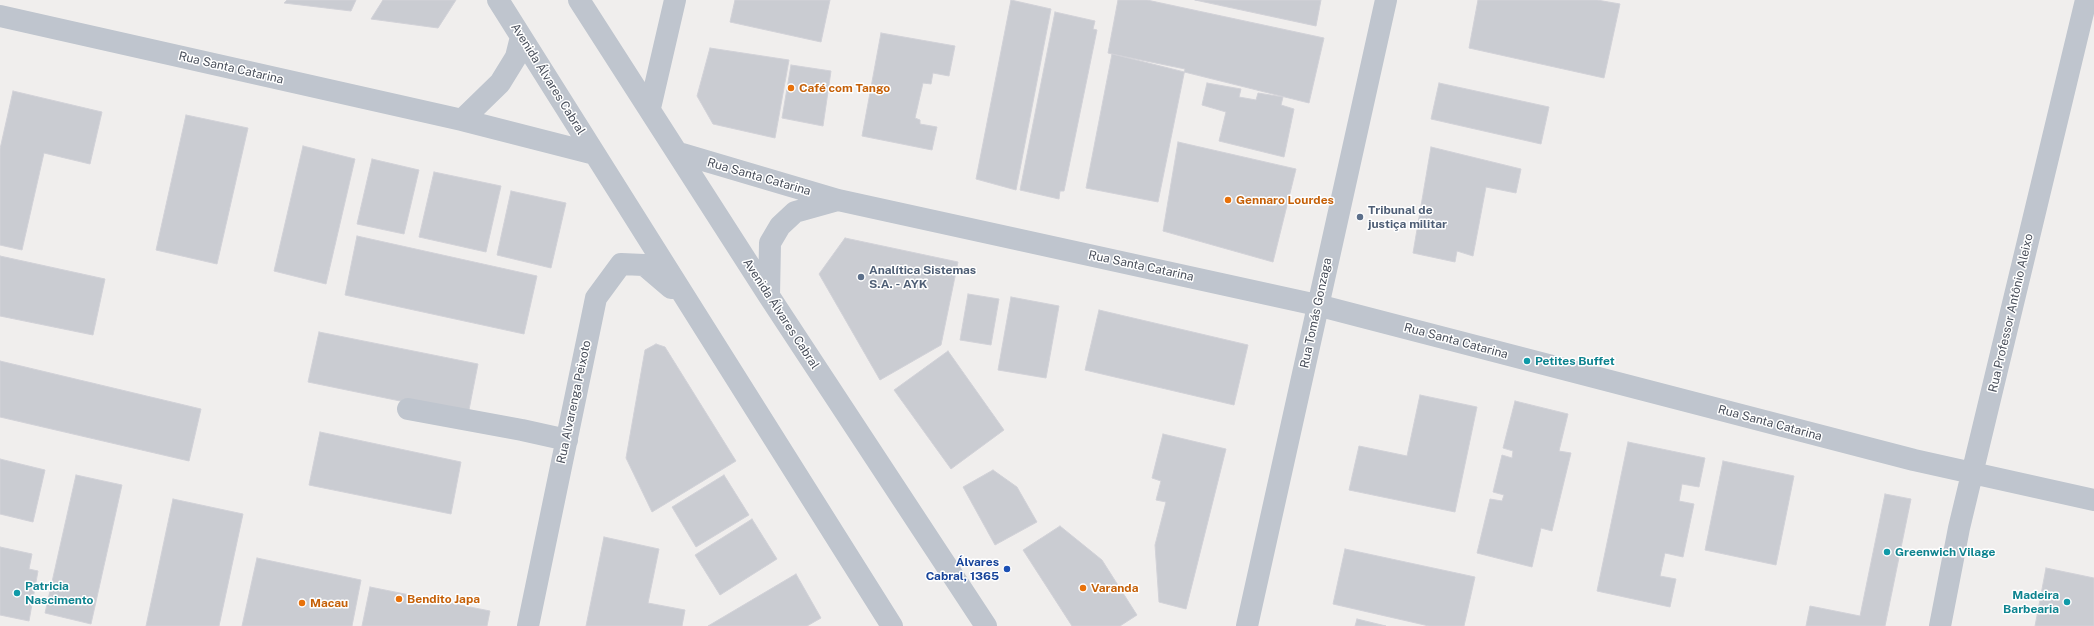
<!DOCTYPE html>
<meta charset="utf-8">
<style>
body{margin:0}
canvas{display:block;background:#f0eeed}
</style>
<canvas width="2094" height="626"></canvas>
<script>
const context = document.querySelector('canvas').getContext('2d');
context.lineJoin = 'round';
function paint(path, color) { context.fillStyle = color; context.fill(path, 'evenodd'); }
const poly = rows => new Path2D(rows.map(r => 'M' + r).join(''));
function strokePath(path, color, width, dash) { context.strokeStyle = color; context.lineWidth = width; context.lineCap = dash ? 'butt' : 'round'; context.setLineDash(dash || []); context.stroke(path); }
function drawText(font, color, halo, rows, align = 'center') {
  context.font = font + ' "Public Sans",sans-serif'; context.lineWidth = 3; context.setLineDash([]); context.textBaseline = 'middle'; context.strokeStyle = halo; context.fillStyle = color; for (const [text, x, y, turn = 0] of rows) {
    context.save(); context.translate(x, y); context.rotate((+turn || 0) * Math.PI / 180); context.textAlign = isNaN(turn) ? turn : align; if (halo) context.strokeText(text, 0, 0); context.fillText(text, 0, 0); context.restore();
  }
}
const building = poly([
 [287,0,356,0,351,11,284,3,287,0],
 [383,0,456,0,438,28,371,19,383,0],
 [735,0,830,0,821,42,730,22,735,0],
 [1011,0,1051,9,1016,190,976,179,1011,0],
 [1118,0,1147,0,1324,38,1309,103,1108,53,1118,0],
 [1195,0,1321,0,1316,26,1195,0],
 [1478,0,1597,0,1620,4,1604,78,1469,48,1478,0],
 [1055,12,1095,21,1093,29,1097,30,1064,191,1060,191,1059,199,1020,190,1055,12],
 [881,33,955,46,949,76,933,73,931,84,923,83,915,118,920,120,920,124,937,127,932,150,862,136,881,33],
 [710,48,789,60,775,138,713,124,697,96,710,48],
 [1112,54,1185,69,1158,202,1086,188,1112,54],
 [791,65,831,71,823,126,782,118,791,65],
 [1207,83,1241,89,1239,97,1256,100,1258,93,1283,97,1281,105,1294,109,1284,157,1219,141,1226,112,1202,105,1207,83],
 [1439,83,1549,107,1541,144,1431,119,1439,83],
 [13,91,102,112,90,164,44,153,22,250,0,245,0,149,13,91],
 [186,115,248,128,217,264,156,250,186,115],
 [1178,142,1296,169,1273,262,1163,231,1178,142],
 [303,146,355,159,326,284,274,271,303,146],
 [1431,147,1521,169,1516,193,1486,187,1473,256,1457,251,1455,262,1413,253,1431,147],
 [372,159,419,170,404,234,357,224,372,159],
 [434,172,501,186,486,252,419,237,434,172],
 [511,191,566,203,551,268,497,255,511,191],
 [357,236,537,276,524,334,345,295,357,236],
 [845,238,958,262,941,345,880,380,819,274,845,238],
 [0,256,105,279,93,335,0,316,0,256],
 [968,294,999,299,991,345,960,340,968,294],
 [1011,297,1059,306,1046,378,998,370,1011,297],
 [1099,310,1248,345,1234,405,1085,370,1099,310],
 [319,332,478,364,468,415,308,382,319,332],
 [656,344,665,347,736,461,652,512,626,458,645,350,656,344],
 [948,351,1004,430,951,469,894,390,948,351],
 [0,361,201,409,189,461,0,417,0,361],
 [1420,395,1477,407,1455,512,1349,490,1359,446,1407,456,1420,395],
 [1515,401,1568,414,1559,451,1571,453,1552,531,1541,528,1532,567,1477,553,1490,499,1502,501,1504,495,1493,492,1502,455,1512,458,1513,451,1503,448,1515,401],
 [320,432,461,462,451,514,309,485,320,432],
 [1163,434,1226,449,1186,609,1159,602,1155,545,1166,502,1156,500,1161,481,1152,478,1163,434],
 [1628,442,1705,458,1699,487,1682,484,1679,501,1694,504,1683,557,1665,553,1660,576,1676,579,1670,607,1597,591,1628,442],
 [0,459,45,470,33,522,0,514,0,459],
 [1723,461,1794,476,1776,565,1705,550,1723,461],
 [993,470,1017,487,1037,522,995,545,963,487,993,470],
 [76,475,122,485,91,624,45,613,76,475],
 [724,475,749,515,696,547,672,507,724,475],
 [1885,494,1911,499,1885,626,1806,626,1810,606,1860,616,1885,494],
 [173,499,243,514,219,626,146,626,173,499],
 [752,519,777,559,720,595,695,555,752,519],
 [1060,526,1102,560,1137,615,1120,626,1072,626,1023,550,1060,526],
 [604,537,659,549,648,603,685,610,682,626,586,626,604,537],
 [0,547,32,554,29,569,38,571,29,621,0,615,0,547],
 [1345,549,1475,577,1464,626,1429,626,1333,604,1345,549],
 [257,558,361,580,352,626,242,626,257,558],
 [2046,568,2094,578,2094,626,2035,626,2046,568],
 [796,574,821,618,807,626,708,626,796,574],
 [370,587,490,611,487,626,362,626,370,587],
 [1357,619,1386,626,1355,626,1357,619]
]);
const minor = poly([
 [498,0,892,626],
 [579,0,769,296,986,626],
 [0,16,462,120,595,154],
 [650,108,675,0],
 [462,120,500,83,516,57,521,37],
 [679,153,838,200,1317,305,1914,460,2094,500],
 [769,296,770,243,780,226,795,212,838,200],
 [408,409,522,430,567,440],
 [528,626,596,298,621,264,644,265,671,288],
 [1247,626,1386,0],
 [1940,626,1959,528,2086,0]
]);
const markers = [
 [791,88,4,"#e8710a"],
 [1228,200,4,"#e8710a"],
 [1360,217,4,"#5c6f8a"],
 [861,277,4,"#5c6f8a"],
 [1527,361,4,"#0f9aa8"],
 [1887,552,4,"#0f9aa8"],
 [1007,569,4,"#1a4fb4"],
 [1083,588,4,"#e8710a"],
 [17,593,4,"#0f9aa8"],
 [399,599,4,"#e8710a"],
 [2067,602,4,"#0f9aa8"],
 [302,603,4,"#e8710a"]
];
const streetNames = [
 ["Rua Santa Catarina",231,68,13],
 ["Avenida Álvares Cabral",548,79,58],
 ["Rua Santa Catarina",759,177,16],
 ["Rua Santa Catarina",1141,266,12],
 ["Rua Tomás Gonzaga",1316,313,-78],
 ["Rua Professor Antônio Aleixo",2011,313,-77],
 ["Avenida Álvares Cabral",781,314,57],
 ["Rua Santa Catarina",1456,341,15],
 ["Rua Alvarenga Peixoto",574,402,-78],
 ["Rua Santa Catarina",1770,423,15]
];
const foodNames = [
 ["Café com Tango",799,88],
 ["Gennaro Lourdes",1236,200],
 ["Varanda",1091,588],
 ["Bendito Japa",407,599],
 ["Macau",310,603]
];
const serviceNames = [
 ["Tribunal de",1368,210],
 ["justiça militar",1368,224],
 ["Analítica Sistemas",869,270],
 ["S.A. - AYK",869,284]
];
const cultureNames = [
 ["Petites Buffet",1535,361],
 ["Greenwich Vilage",1895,552],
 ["Patricia",25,586],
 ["Nascimento",25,600],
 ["Madeira",2059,595,"right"],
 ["Barbearia",2059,609,"right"]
];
const transitNames = [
 ["Álvares",999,562],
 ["Cabral, 1365",999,576]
];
paint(building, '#caccd2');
strokePath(building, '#d2d2d8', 1);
strokePath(minor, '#bfc5ce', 22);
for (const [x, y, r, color] of markers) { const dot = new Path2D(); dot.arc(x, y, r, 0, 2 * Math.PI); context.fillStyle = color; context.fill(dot); strokePath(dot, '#fff', 1.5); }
drawText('12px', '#474d59', '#fff', streetNames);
drawText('bold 12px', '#c56008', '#fff', foodNames, 'left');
drawText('bold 12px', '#4e5e75', '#fff', serviceNames, 'left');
drawText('bold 12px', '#0d838f', '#fff', cultureNames, 'left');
drawText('bold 12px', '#164399', '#fff', transitNames, 'right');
</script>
